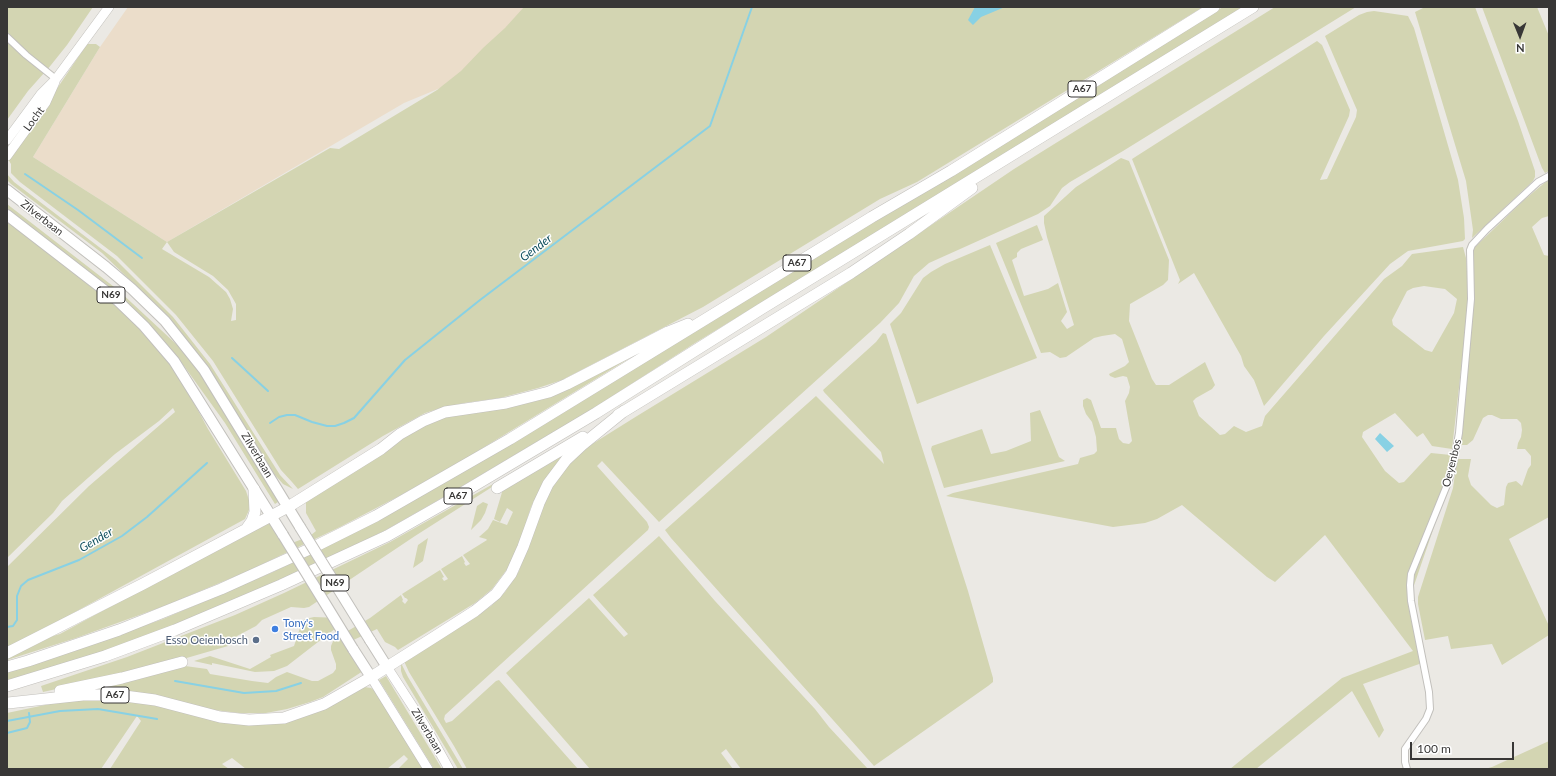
<!DOCTYPE html>
<style>
body{margin:0}
#map{position:relative;width:1556px;height:776px;overflow:hidden;background:#ebe9e4;font-family:Lato,sans-serif}
canvas{display:block}
.frame{position:absolute;inset:0;border:8px solid #383736;pointer-events:none}
.north{position:absolute;left:1500px;top:16px;width:40px;height:40px;-webkit-text-stroke:3px #fff;paint-order:stroke;rotate:179deg;font-size:11px;font-weight:700;line-height:16px;text-align:center;color:#383736}
.north::after{content:'';display:block;margin:auto;width:14px;height:18px;background:#383736;clip-path:polygon(50% 0,100% 100%,50% 72%,0 100%)}
.scale{position:absolute;left:1410px;top:742px;width:104px;height:18px;box-sizing:border-box;border:2px solid #383736;border-top:0;padding-left:5px;font-size:12px;line-height:14px;white-space:nowrap;color:#383736;-webkit-text-stroke:3px #fff;paint-order:stroke}
</style>
<div id="map">
<canvas width="1556" height="776"></canvas>
<div class="frame"></div>
<div class="north">N</div>
<div class="scale">100 m</div>
</div>
<script>
const context = document.querySelector('canvas').getContext('2d');
context.lineJoin = 'round';
function paint(path, color) { context.fillStyle = color; context.fill(path, 'evenodd'); }
const poly = rows => new Path2D(rows.map(r => 'M' + r).join(''));
function strokePath(path, color, width, dash) { context.strokeStyle = color; context.lineWidth = width; context.lineCap = dash ? 'butt' : 'round'; context.setLineDash(dash || []); context.stroke(path); }
function drawText(font, color, halo, rows, align = 'center') {
  context.font = font + ' Lato,sans-serif'; context.lineWidth = 3; context.setLineDash([]); context.textBaseline = 'middle'; context.strokeStyle = halo; context.fillStyle = color; for (const [text, x, y, turn = 0] of rows) {
    context.save(); context.translate(x, y); context.rotate((+turn || 0) * Math.PI / 180); context.textAlign = isNaN(turn) ? turn : align; if (halo) context.strokeText(text, 0, 0); context.fillText(text, 0, 0); context.restore();
  }
}
const industrial = poly([
 [128,7,532,7,462,79,404,103,167,242,33,157,100,47]
]);
const green = poly([
 [7,7,93,7,67,45,47,70,28,54,7,34],
 [524,7,1203,7,917,182,880,199,703,307,562,380,538,388,500,398,464,403,441,408,425,413,383,436,298,489,292,482,281,470,213,361,176,315,117,256,20,182,11,173,11,164,8,159,48,102,87,44,96,44,100,47,33,157,167,242,330,148,339,149,437,90,461,71,483,48,505,28],
 [167,242,174,252,213,276,228,290,236,304,236,320,231,321,233,309,230,299,226,292,209,277,162,249],
 [1223,7,1245,7,695,343,594,408,442,498,384,531,278,583,126,645,7,682,7,672,73,651,163,619,273,572,308,555],
 [1275,7,1356,7,1123,151,1070,182,1062,188,1050,206,1038,214,929,263,914,276,899,303,880,323,659,522,602,461,597,466,647,522,649,527,648,530,445,715,444,719,446,723,452,721,496,681,499,680,578,769,467,769,454,746,409,672,403,659,420,651,481,613,491,606,505,592,519,571,541,505,566,466,581,451,637,416,766,337,1014,169],
 [1425,7,1475,7,1518,121,1535,171,1535,177,1533,181,1472,238,1473,230,1466,181,1415,12],
 [1482,7,1537,7,1549,36,1549,171,1545,173,1542,168],
 [1374,11,1408,16,1414,28,1458,180,1464,218,1465,239,1463,241,1408,251,1390,264,1324,336,1264,406,1254,380,1244,366,1241,356,1194,273,1178,284,1180,280,1132,159,1317,41,1322,45,1350,110,1349,116,1320,180,1327,179,1356,117,1357,110,1325,36,1359,15,1367,12],
 [7,40,44,73,28,91,7,120],
 [1121,158,1129,161,1169,260,1168,280,1163,285,1130,304,1129,321,1152,379,1156,385,1169,385,1205,362,1215,385,1212,389,1196,398,1193,401,1199,416,1220,435,1225,434,1234,426,1246,432,1262,426,1265,416,1384,279,1402,266,1412,254,1463,247,1466,258,1469,299,1452,449,1432,446,1423,433,1417,437,1395,413,1363,432,1362,437,1385,471,1399,483,1404,482,1431,453,1451,455,1450,472,1433,530,1410,597,1422,663,1363,684,1384,730,1379,738,1352,691,1256,769,1230,769,1342,678,1413,651,1325,535,1275,582,1267,577,1182,505,1157,519,1145,523,1113,527,946,496,953,493,1078,464,1080,458,1094,454,1097,451,1096,437,1092,422,1086,414,1083,406,1083,400,1087,398,1091,400,1101,428,1116,428,1119,439,1123,443,1129,444,1132,441,1125,401,1129,393,1130,387,1127,377,1123,376,1115,378,1110,376,1109,374,1125,366,1129,362,1122,339,1115,334,1102,336,1094,338,1066,357,1060,358,1050,352,1041,353,996,243,1037,225,1043,240,1021,249,1017,253,1017,257,1012,260,1024,296,1048,289,1058,283,1067,312,1061,321,1067,329,1074,325,1047,237,1044,223,1044,216,1076,187],
 [1424,286,1445,289,1457,299,1454,313,1432,352,1425,350,1393,325,1392,320,1407,291,1413,288],
 [7,174,14,182,116,260,173,317,210,364,280,475,293,489,283,484,275,475,209,369,189,343,165,314,102,253,11,184,7,180],
 [1549,179,1549,216,1542,218,1532,227,1544,255,1549,256,1549,517,1509,539,1549,626,1549,635,1502,665,1492,644,1451,649,1448,636,1425,640,1418,604,1418,597,1453,488,1457,459,1471,459,1468,476,1471,485,1491,505,1497,508,1504,505,1506,487,1508,483,1516,481,1522,486,1528,469,1531,465,1531,456,1525,449,1517,449,1518,443,1521,437,1522,430,1521,423,1517,419,1501,419,1492,415,1488,415,1483,418,1473,440,1467,445,1460,445,1474,248,1523,201],
 [7,204,118,290,189,356,281,500,275,504,225,423,184,366,154,330,125,301,106,285,7,210],
 [7,221,130,317,177,371,208,429,246,491,249,500,249,510,245,519,44,629,7,647,7,567,89,486,175,412,173,408,159,421,115,454,62,501,53,513,7,558],
 [990,245,1037,358,917,404,890,324,901,313,923,278,931,272,945,264],
 [883,333,886,334,910,410,968,591,993,678,993,682,988,686,874,766,671,538,665,530,816,396,884,464,881,452,824,392,823,390,876,342],
 [643,350,468,457,401,495,340,527,248,571,167,605,76,638,7,660,7,656,42,639,60,634,271,519,287,545,310,536,316,531,306,513,306,504,304,499,407,434,444,416,507,405],
 [1040,410,1059,457,1065,461,944,488,931,449,932,446,982,429,991,454,1006,451,1031,441,1030,413],
 [574,445,539,491,531,507,514,560,492,589,475,603,398,650,395,647,385,642,377,629,347,643,363,671,323,697,310,702,287,709,266,713,239,713,74,693,185,666,207,669,210,674,252,681,268,683,276,677,287,672,312,681,318,681,333,673,336,669,336,664,331,650,331,646,334,639,370,618,401,595,403,600,402,601,405,604,408,600,406,598,405,598,402,594,440,570,444,577,442,578,444,581,448,579,441,569,462,556,465,562,464,563,466,566,470,564,463,555,487,540,486,539,479,537,488,529,493,520,507,525,513,512,507,508,500,522,494,519,503,489],
 [525,466,415,536,309,607,304,608,291,607,262,620,256,626,237,636,228,646,159,666,43,692,41,686,127,657,235,615,284,593,390,542],
 [483,502,488,504,485,513,481,520,471,530,477,506],
 [659,536,715,601,815,709,829,727,868,769,741,769,726,749,721,753,733,769,590,769,506,673,589,598,624,637,628,634,593,595],
 [428,538,423,561,413,568,418,545],
 [314,617,340,618,340,625,287,666,274,671,255,672,212,663,212,665,194,661,210,656,250,669,271,657,270,655,294,646,302,622,305,619],
 [401,663,408,677,453,752,463,769,458,769,403,677,401,671],
 [386,676,433,754,442,769,434,769,379,680],
 [364,687,371,688,375,691,424,769,398,769,408,759,404,755,387,769,246,769,232,758,222,764,229,769,110,769,141,721,137,716,101,769,7,769,7,713,64,701,106,699,127,701,160,706,256,724],
 [1549,741,1549,769,1485,769,1492,767]
]);
const water = poly([
 [975,7,1005,7,981,17,973,25,968,20],
 [1380,433,1394,446,1387,452,1375,439]
]);
const stream = poly([
 [25,174,78,210,142,258],
 [232,358,268,391],
 [270,423,279,417,287,415,295,415,312,422,327,426,335,426,344,423,354,418,405,360,480,300,710,126,752,7],
 [7,627,13,626,17,620,17,596,21,586,28,580,79,560,122,536,147,517,207,463],
 [175,681,244,693,276,691,301,683],
 [7,721,60,711,98,709,157,719],
 [7,733,27,728,30,722,29,713]
]);
const street = poly([
 [7,37,26,55,56,79],
 [1407,769,1405,762,1405,749,1426,719,1430,709,1429,692,1411,601,1410,585,1411,574,1449,480,1454,461,1459,433,1471,299,1470,250,1472,245,1487,229,1538,182,1549,176]
]);
const secondary = poly([
 [7,140,41,94,56,79,109,7],
 [7,156,46,102,55,82],
 [387,667,424,724,449,769],
 [371,677,428,769]
]);
const primary = poly([
 [7,190,106,267,132,289,165,321,204,370,300,527],
 [7,215,117,300,144,326,174,361,283,535],
 [370,640,387,667],
 [353,649,371,677]
]);
const highway = poly([
 [618,415,851,273,909,234,972,188],
 [497,488,583,437],
 [247,528,252,521,255,512,254,489],
 [7,653,143,584,288,507,381,449,400,434,423,421,445,412,506,403,549,392,567,384,668,332,688,324],
 [7,667,28,661,119,630,221,589,314,547,376,516,510,439,872,217,951,171,1214,7],
 [7,686,105,656,175,630,281,585,387,536,445,503,596,413,761,309,1253,7],
 [60,691,122,678,182,662],
 [8,703,83,695,117,695,155,700,220,717,249,720,284,718,324,704,368,679,436,636,475,611,496,594,511,574,523,547,539,503,548,484,566,460,582,445,624,411]
]);
const primaryBridge = poly([
 [300,527,370,640],
 [283,535,353,649]
]);
const markers = [
 [275,629,4,"#3f7fe0"],
 [256,640,4,"#5c6f8a"]
];
const shields = [
 [1082,89,28],
 [797,263,28],
 [111,295,28],
 [458,496,28],
 [335,583,28],
 [115,695,28]
];
const shieldNames = [
 ["A67",1082,89],
 ["A67",797,263],
 ["N69",111,295],
 ["A67",458,496],
 ["N69",335,583],
 ["A67",115,695]
];
const streetNames = [
 ["Locht",34,119,-54],
 ["Zilverbaan",42,218,38],
 ["Zilverbaan",257,455,59],
 ["Oeyenbos",1452,463,-76],
 ["Zilverbaan",427,731,59]
];
const shopNames = [
 ["Tony's",283,623],
 ["Street Food",283,636]
];
const serviceNames = [
 ["Esso Oeienbosch",248,640]
];
const waterNames = [
 ["Gender",536,248,-37],
 ["Gender",96,540,-30]
];
paint(industrial, '#ebddca');
paint(green, '#d3d5b2');
paint(water, '#88d1e4');
strokePath(stream, '#88d1e4', 2);
strokePath(street, '#c2c0bc', 8);
strokePath(secondary, '#c2c0bc', 10);
strokePath(primary, '#c2c0bc', 12);
strokePath(highway, '#c2c0bc', 12);
strokePath(street, '#fff', 6);
strokePath(secondary, '#fff', 9);
strokePath(primary, '#fff', 10);
strokePath(highway, '#fff', 11);
strokePath(primaryBridge, '#c2c0bc', 12, []);
strokePath(primaryBridge, '#fff', 10);
for (const [x, y, r, color] of markers) { const dot = new Path2D(); dot.arc(x, y, r, 0, 2 * Math.PI); context.fillStyle = color; context.fill(dot); strokePath(dot, '#fff', 1.5); }
for (const [x, y, w] of shields) { const box = new Path2D(); box.roundRect(x - w / 2, y - 8, w, 16, 3); context.fillStyle = '#fff'; context.fill(box); strokePath(box, '#383736', 1); }
drawText('bold 10px', '#383736', null, shieldNames);
drawText('11px', '#383736', '#fff', streetNames);
drawText('11px', '#366cbe', '#fff', shopNames, 'left');
drawText('11px', '#4e5e75', '#fff', serviceNames, 'right');
drawText('italic 12px', '#12515f', '#fff', waterNames);
</script>
